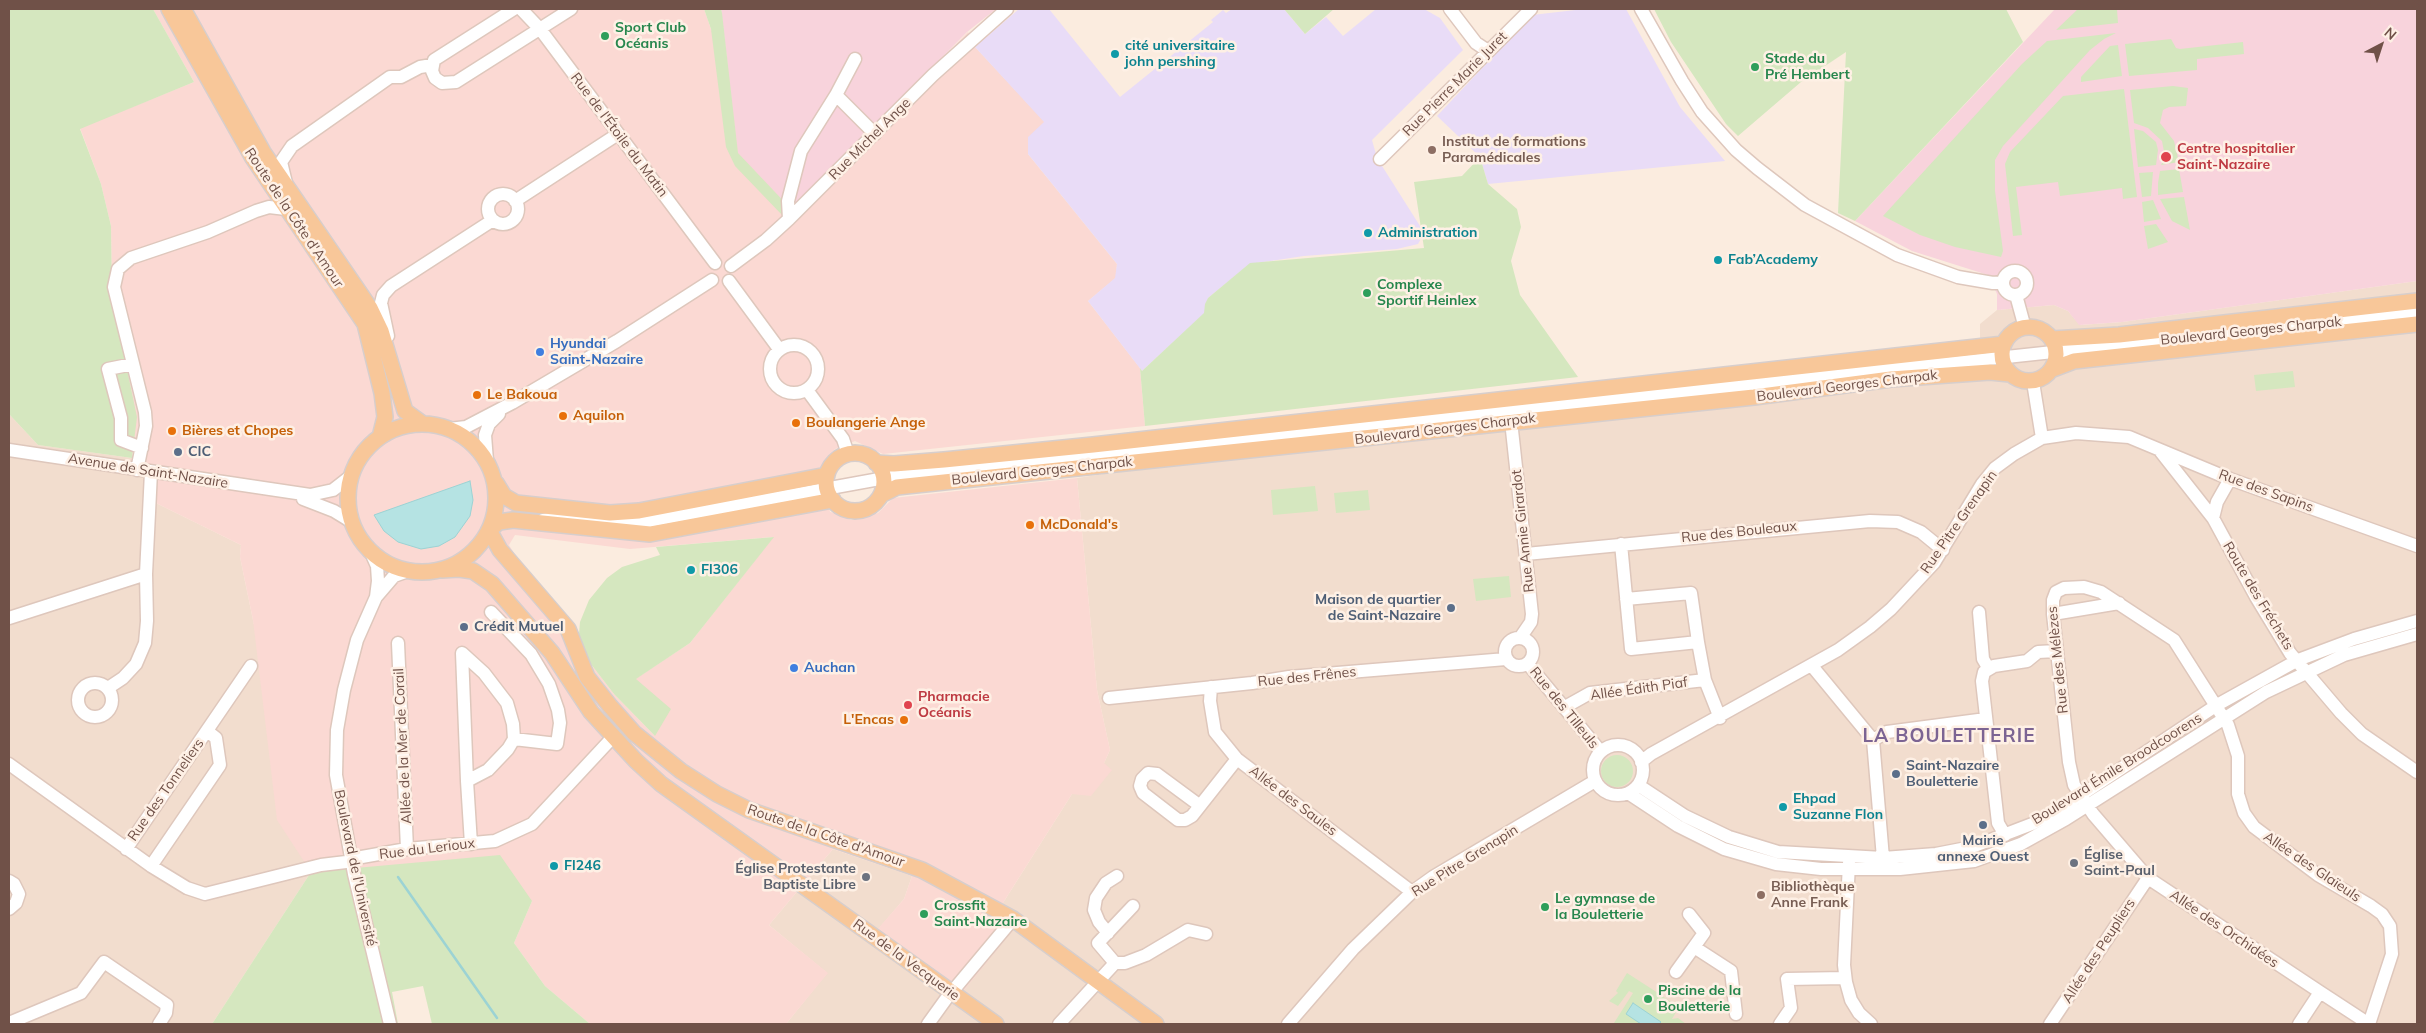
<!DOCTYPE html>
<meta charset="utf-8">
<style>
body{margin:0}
#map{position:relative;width:2426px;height:1033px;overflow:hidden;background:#fbecdf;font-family:Mulish,sans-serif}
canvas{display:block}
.frame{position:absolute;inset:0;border:10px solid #705148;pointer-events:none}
.north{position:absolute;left:2356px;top:20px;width:50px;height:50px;-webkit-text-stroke:4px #fef0e5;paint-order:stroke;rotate:40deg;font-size:14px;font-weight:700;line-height:20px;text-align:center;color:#705148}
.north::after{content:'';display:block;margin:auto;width:18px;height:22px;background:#705148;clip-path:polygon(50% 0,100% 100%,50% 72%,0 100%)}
</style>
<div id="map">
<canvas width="2426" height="1033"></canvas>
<div class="frame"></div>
<div class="north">N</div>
</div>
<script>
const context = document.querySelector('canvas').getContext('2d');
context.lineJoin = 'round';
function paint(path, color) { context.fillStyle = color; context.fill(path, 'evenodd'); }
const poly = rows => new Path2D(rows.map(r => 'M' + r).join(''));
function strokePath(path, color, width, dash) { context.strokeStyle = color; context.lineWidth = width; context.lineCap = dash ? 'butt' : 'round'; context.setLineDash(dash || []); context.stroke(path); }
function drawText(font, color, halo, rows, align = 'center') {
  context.font = font + ' Mulish,sans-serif'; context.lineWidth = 5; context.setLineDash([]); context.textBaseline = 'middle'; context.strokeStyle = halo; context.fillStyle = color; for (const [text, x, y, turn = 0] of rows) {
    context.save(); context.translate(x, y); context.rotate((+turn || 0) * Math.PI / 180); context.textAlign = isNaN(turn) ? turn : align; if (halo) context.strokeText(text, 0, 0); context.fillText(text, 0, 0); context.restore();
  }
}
const residential = poly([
 [2417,281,2417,1024,786,1024,827,973,769,925,833,849,912,876,904,899,875,933,1001,906,1072,794,1104,763,1110,750,1097,690,1077,478,1980,343,1980,324,1997,310,2054,305,2068,311,2080,325,2122,322],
 [9,414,38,445,132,458,131,463,156,479,156,503,241,545,240,557,253,620,311,872,212,1024,9,1024]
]);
const commercial = poly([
 [153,9,704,9,711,29,792,210,968,32,975,47,1038,114,1045,122,1028,154,1117,264,1116,278,1088,301,1140,368,1145,426,883,454,855,441,835,449,819,469,830,512,840,514,851,520,878,513,893,498,1077,478,1097,690,1110,750,1104,763,1112,770,1091,796,1072,794,1001,906,1020,922,961,994,875,932,904,899,912,876,833,849,769,925,828,973,786,1024,590,1024,545,986,514,943,532,901,311,872,277,820,253,620,240,557,241,545,156,503,156,479,129,473,133,454,112,298,111,226,101,184,80,128,194,82],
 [515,535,630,549,773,537,690,643,635,679,655,736,614,694,587,659,576,626,517,558,509,545]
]);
const education = poly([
 [1019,9,1049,9,1120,97,1213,22,1211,20,1223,10,1226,13,1232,9,1284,9,1305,34,1326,17,1343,36,1376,9,1424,9,1440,18,1463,50,1372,140,1377,158,1420,226,1422,237,1418,244,1397,249,1304,256,1250,264,1208,298,1205,313,1142,371,1088,301,1115,278,1117,264,1028,154,1028,137,1044,122,975,47],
 [1584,9,1626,9,1680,107,1725,161,1488,184,1480,157,1437,116,1532,15]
]);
const medical = poly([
 [721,9,996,9,967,32,792,210,738,153],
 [2055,9,2417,9,2417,281,2122,322,2079,325,2068,311,2054,305,1997,310,1997,294,1988,275,1912,251,1855,221]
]);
const green = poly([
 [9,9,153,9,194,82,80,129,101,184,111,226,112,298,137,417,132,458,38,445,9,414],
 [704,9,721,9,722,13,738,153,792,210,783,216,735,166,726,147,711,29],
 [1284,9,1334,9,1305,34],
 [1654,9,2006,9,2023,42,1855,221,1838,213,1846,52,1801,82,1738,136,1726,124,1671,42],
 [2078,9,2117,9,2118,23,2056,30],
 [2116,33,2104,39,2090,50,2003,146,1995,160,1995,191,2003,251,2001,257,1955,247,1920,235,1883,216,2022,64,2047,41],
 [2171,39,2176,48,2180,49,2243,42,2244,54,2197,59,2197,70,2129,76,2125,44],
 [2118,45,2122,76,2081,82,2081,77,2110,46],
 [2173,86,2188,88,2186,106,2169,107,2163,110,2160,123,2174,141,2179,162,2161,165,2165,157,2162,141,2148,128,2134,123,2130,90],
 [2124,89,2137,197,2123,199,2122,188,2060,196,2058,182,2016,187,2022,235,2013,236,2005,164,2010,152,2063,96],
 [2134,129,2143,131,2156,142,2158,150,2156,165,2138,167],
 [1480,157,1488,184,1517,209,1521,227,1511,261,1520,295,1578,377,1145,426,1140,368,1142,371,1204,313,1205,304,1208,298,1250,263,1424,248,1414,182,1462,176],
 [2179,169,2183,192,2158,195,2158,183,2160,171],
 [2153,172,2151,196,2142,197,2139,173],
 [2184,197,2190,230,2172,221,2160,199],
 [2153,200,2161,219,2144,222,2142,202],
 [2156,224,2168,242,2148,249,2144,226],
 [2293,371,2295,387,2256,391,2254,375],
 [1315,486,1318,511,1273,515,1271,490],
 [1368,490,1370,510,1336,513,1334,493],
 [774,537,690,643,636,679,671,709,655,736,614,694,587,659,579,634,580,622,589,600,607,578,622,567,660,555,656,547],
 [1509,576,1511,597,1476,601,1473,579],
 '1601 771a16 16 0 1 1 32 0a16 16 0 1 1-32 0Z',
 [500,855,532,901,514,943,545,986,590,1024,432,1024,423,986,392,992,398,1024,212,1024,311,872],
 [1627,973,1658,993,1660,992,1663,994,1662,996,1679,1007,1672,1019,1678,1018,1686,1024,1614,1023,1633,993,1629,991,1618,1006,1609,1001,1618,993,1616,991]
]);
const water = poly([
 [470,481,473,500,470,516,455,537,439,546,421,549,398,542,384,531,374,515,470,481],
 [1633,1003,1661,1022,1659,1024,1641,1024,1626,1014,1633,1003]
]);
const stream = poly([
 [398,877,497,1018]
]);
const minor = poly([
 [514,9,434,60,432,71,435,78,442,83,456,82,571,9],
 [521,9,540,29,715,263],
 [1450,9,1476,43,1488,51],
 [1641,9,1682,81,1702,112,1736,150,1757,168,1805,205,1897,255,1958,277,1993,283,2002,282],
 [855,59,836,95,875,134],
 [1380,159,1531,9],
 [286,183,281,162,292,146,390,77,401,77,420,67,432,65],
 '488 209a15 15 0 1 1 30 0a15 15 0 1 1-30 0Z',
 [515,201,618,134],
 [789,219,788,201,801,151,836,95],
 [731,266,766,240,789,219,933,75,1007,9],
 '2003 283a12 12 0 1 1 24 0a12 12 0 1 1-24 0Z',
 [729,281,779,349],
 [2016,295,2025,328],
 [388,336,381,303,383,295,391,286,493,220],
 '770 369a24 24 0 1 1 48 0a24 24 0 1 1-48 0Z',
 [133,364,108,369,121,418,121,440,142,448],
 [2033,382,2042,438],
 [807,390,843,439,848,454],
 [1511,421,1532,614,1531,622,1520,638],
 [449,429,466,427,512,403,617,341,712,280],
 [9,450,310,495,333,490,351,476],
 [2161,452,2213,518,2256,597,2290,653,2341,713,2362,734,2417,772],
 [487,461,485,435,489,424,499,414],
 [137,470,146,426,145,412,114,287,118,269,131,258,208,232,256,211,269,207,286,209],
 [303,499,334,511,352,522],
 [2213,518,2217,502,2230,479],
 [543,520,565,517,638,523,896,476,2417,313],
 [1621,544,1631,649,1698,642,1705,680],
 [370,550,377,566,378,581,376,597,357,640,344,690,337,730,336,775,354,874,390,1024],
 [1526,554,1870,521,1898,522,1921,532,1943,550],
 [376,597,394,576,408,571],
 [1626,599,1691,593,1698,642],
 [491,612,531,654,549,684,558,710,560,723,557,744,514,739],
 [1979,612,1983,659,1989,669],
 [2053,614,2119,603],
 [9,618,146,574,151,472],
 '1505 652a14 14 0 1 1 28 0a14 14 0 1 1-28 0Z',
 [398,643,407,849],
 [1528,664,1601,752],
 [1812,666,1873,740,1883,858],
 '78 700a17 17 0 1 1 34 0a17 17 0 1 1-34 0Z',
 [1211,687,1210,701,1215,732,1237,759,1412,892],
 [108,688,123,678,136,664,145,643,147,621,146,574],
 [1109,698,1252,683,1289,677,1506,659],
 [1565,707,1590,693,1705,680,1720,718],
 [1873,740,1887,732,1986,719],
 '1593 770a25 25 0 1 1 50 0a25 25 0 1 1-50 0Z',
 [1641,762,1651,754,1838,650,1870,627,1891,609,1934,563,1982,484,1995,468,2014,454,2042,438,2076,433,2129,437,2230,479,2417,546],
 [9,764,151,866,187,888,205,894,321,865,346,862,356,858,407,849,495,841,532,824,613,737],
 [467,781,488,770,508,749,514,739,513,724,507,703,484,673,462,653,467,781,471,844],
 [1638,785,1685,816,1729,837,1778,852,1883,858,1936,854,1972,847,2032,824,2060,809,2217,705,2298,660,2354,639,2417,621],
 [1628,793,1678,826,1724,849,1776,864,1821,869,1900,869,1974,861,2021,844,2066,819,2266,692,2344,655,2417,634],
 [1199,805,1157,774,1148,773,1142,779,1140,786,1143,793,1178,820,1185,820,1192,816,1237,759],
 [2005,835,1998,823,1982,681,1984,672,1994,666,2027,661,2038,652,2056,651],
 [126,849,251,666],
 [1849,863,1844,965,1846,982,1851,1000,1859,1013,1871,1024],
 [151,866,220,765,216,738,207,731],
 [9,881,14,884,19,894,16,903,9,909],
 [1689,914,1704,933,1694,947,1731,971,1736,1014],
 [1108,933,1099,922,1094,910,1096,898,1106,883,1117,876],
 [1115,963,1098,943,1133,906],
 [1676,972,1694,947],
 [9,1023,81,993,104,962,167,1005,166,1013,159,1024],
 [928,1024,946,999,1013,919],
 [1059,1024,1115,963,1125,963,1146,955,1188,930,1206,934],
 [1288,1024,1353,949,1412,892,1433,877,1595,781],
 [1780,1024,1791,1008,1787,979,1845,978],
 [2050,1024,2148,878],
 [2299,1024,2320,992],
 [2369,1024,2371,1018,2392,954,2390,926,2382,914,2371,906,2318,875,2254,827,2244,813,2238,794,2238,756,2228,725,2174,640,2101,592,2084,587,2064,588,2056,592,2053,600,2053,614,2069,762,2074,785,2093,814,2148,878,2320,992,2369,1024]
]);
const major = poly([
 [169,9,253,158,365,324,382,393,385,417,380,437],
 [183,9,263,152,370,308,381,331,405,411,423,424],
 '2002 354a27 27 0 1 1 54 0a27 27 0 1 1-54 0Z',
 [2052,339,2119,335,2417,301],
 [2053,369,2074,361,2417,324],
 '348 498a74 74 0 1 1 148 0a74 74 0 1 1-148 0Z',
 '826 482a29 29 0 1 1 58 0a29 29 0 1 1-58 0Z',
 [876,463,894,464,944,460,1093,445,2004,344],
 [496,483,504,496,516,503,610,513,639,511,827,475],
 [881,495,897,487,906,486,1754,397,1891,379,1990,372,2010,374],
 [833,500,650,534,513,520,499,522,489,530,500,550,568,629,587,677,610,706,634,733,681,771,717,794,749,810,922,870,1013,919,1156,1024],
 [442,570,459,569,473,571,492,584,552,653,591,712,636,761,661,784,996,1024]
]);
const markers = [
 [605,36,5,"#2e9e5b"],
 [1115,54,5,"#0f9aa8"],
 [1755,67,5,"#2e9e5b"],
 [1432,150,5,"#8d6e63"],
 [2166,157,6,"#e0444e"],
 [1368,233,5,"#0f9aa8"],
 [1718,260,5,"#0f9aa8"],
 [1367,293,5,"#2e9e5b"],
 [540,352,5,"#3f7fe0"],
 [477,395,5,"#e8710a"],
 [563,416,5,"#e8710a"],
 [796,423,5,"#e8710a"],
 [172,431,5,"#e8710a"],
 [178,452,5,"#5c6f8a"],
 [1030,525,5,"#e8710a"],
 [691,570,5,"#0f9aa8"],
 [1451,608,5,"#5c6f8a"],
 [464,627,5,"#5c6f8a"],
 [794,668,5,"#3f7fe0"],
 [908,705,5,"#e0444e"],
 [904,720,5,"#e8710a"],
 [1896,774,5,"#5c6f8a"],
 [1783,807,5,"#0f9aa8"],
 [1983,825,5,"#5c6f8a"],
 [2074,863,5,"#6b7280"],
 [554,866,5,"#0f9aa8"],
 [866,877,5,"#6b7280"],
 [1761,895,5,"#8d6e63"],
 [1545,907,5,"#2e9e5b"],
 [924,914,5,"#2e9e5b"],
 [1648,999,5,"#2e9e5b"]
];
const leisureNames = [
 ["Sport Club",615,28],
 ["Océanis",615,44],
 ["Stade du",1765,59],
 ["Pré Hembert",1765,75],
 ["Complexe",1377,285],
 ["Sportif Heinlex",1377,301],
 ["Le gymnase de",1555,899],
 ["la Bouletterie",1555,915],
 ["Crossfit",934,906],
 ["Saint-Nazaire",934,922],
 ["Piscine de la",1658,991],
 ["Bouletterie",1658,1007]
];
const cultureNames = [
 ["cité universitaire",1125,46],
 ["john pershing",1125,62],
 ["Administration",1378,233],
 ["Fab’Academy",1728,260],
 ["Fl306",701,570],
 ["Ehpad",1793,799],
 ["Suzanne Flon",1793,815],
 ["Fl246",564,866]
];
const streetNames = [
 ["Rue Pierre Marie Juret",1455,84,-45],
 ["Rue de l'Étoile du Matin",619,135,53],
 ["Rue Michel Ange",870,139,-45],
 ["Route de la Côte d'Amour",294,218,56],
 ["Boulevard Georges Charpak",2251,331,-6],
 ["Boulevard Georges Charpak",1847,386,-7],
 ["Boulevard Georges Charpak",1445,429,-7],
 ["Avenue de Saint-Nazaire",148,471,9],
 ["Boulevard Georges Charpak",1042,471,-6],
 ["Rue des Sapins",2266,491,20],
 ["Rue Pitre Grenapin",1959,522,-55],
 ["Rue Annie Girardot",1523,531,-96],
 ["Rue des Bouleaux",1739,532,-6],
 ["Route des Fréchets",2258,596,59],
 ["Rue des Mélèzes",2058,660,-96],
 ["Rue des Frênes",1307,677,-6],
 ["Allée Édith Piaf",1639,689,-8],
 ["Rue des Tilleuls",1564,708,51],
 ["Allée de la Mer de Corail",403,746,-93],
 ["Boulevard Émile Broodcoorens",2117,769,-32],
 ["Rue des Tonneliers",166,790,-55],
 ["Allée des Saules",1293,801,37],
 ["Route de la Côte d'Amour",826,836,19],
 ["Rue du Lerioux",427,849,-7],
 ["Rue Pitre Grenapin",1465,861,-32],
 ["Allée des Glaïeuls",2312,867,34],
 ["Boulevard de l'Université",355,868,78],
 ["Allée des Orchidées",2224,929,34],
 ["Allée des Peupliers",2099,951,-57],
 ["Rue de la Vecquerie",906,960,36]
];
const educationNames = [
 ["Institut de formations",1442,142],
 ["Paramédicales",1442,158],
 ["Bibliothèque",1771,887],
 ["Anne Frank",1771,903]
];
const healthNames = [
 ["Centre hospitalier",2177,149],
 ["Saint-Nazaire",2177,165],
 ["Pharmacie",918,697],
 ["Océanis",918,713]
];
const shopNames = [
 ["Hyundai",550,344],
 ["Saint-Nazaire",550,360],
 ["Auchan",804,668]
];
const foodNames = [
 ["Le Bakoua",487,395],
 ["Aquilon",573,416],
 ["Boulangerie Ange",806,423],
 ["Bières et Chopes",182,431],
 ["McDonald's",1040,525],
 ["L'Encas",894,720,"right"]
];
const serviceNames = [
 ["CIC",188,452],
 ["Maison de quartier",1441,600,"right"],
 ["de Saint-Nazaire",1441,616,"right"],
 ["Crédit Mutuel",474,627],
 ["Saint-Nazaire",1906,766],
 ["Bouletterie",1906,782],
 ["Mairie",1983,841,"center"],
 ["annexe Ouest",1983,857,"center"]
];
const worshipNames = [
 ["Église",2084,855],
 ["Saint-Paul",2084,871],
 ["Église Protestante",856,869,"right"],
 ["Baptiste Libre",856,885,"right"]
];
const districtNames = [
 ["LA BOULETTERIE",1949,736]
];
paint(residential, '#f2ddce');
paint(commercial, '#fbd9d3');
paint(education, '#e9dcf7');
paint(medical, '#f8d3dc');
paint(green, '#d5e7bf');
paint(water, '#b5e3e3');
strokePath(water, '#9cd3d4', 1);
strokePath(stream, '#9cd3d4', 2.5);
strokePath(minor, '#dec7bc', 15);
strokePath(major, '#d7cecc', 18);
strokePath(minor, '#fff', 12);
strokePath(major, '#f8c799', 15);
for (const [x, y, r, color] of markers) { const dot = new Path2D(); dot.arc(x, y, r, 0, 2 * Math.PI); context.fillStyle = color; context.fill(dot); strokePath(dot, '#fef0e5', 2); }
drawText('bold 14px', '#27864d', '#fef0e5', leisureNames, 'left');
drawText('bold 14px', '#0d838f', '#fef0e5', cultureNames, 'left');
drawText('14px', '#705148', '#fef0e5', streetNames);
drawText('bold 14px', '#785e54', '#fef0e5', educationNames, 'left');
drawText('bold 14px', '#be3a42', '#fef0e5', healthNames, 'left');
drawText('bold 14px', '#366cbe', '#fef0e5', shopNames, 'left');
drawText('bold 14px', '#c56008', '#fef0e5', foodNames, 'left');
drawText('bold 14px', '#4e5e75', '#fef0e5', serviceNames, 'left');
drawText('bold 14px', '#5b616d', '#fef0e5', worshipNames, 'left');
context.letterSpacing = '1px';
drawText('bold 19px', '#7c6493', '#fef0e5', districtNames);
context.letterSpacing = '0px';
</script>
